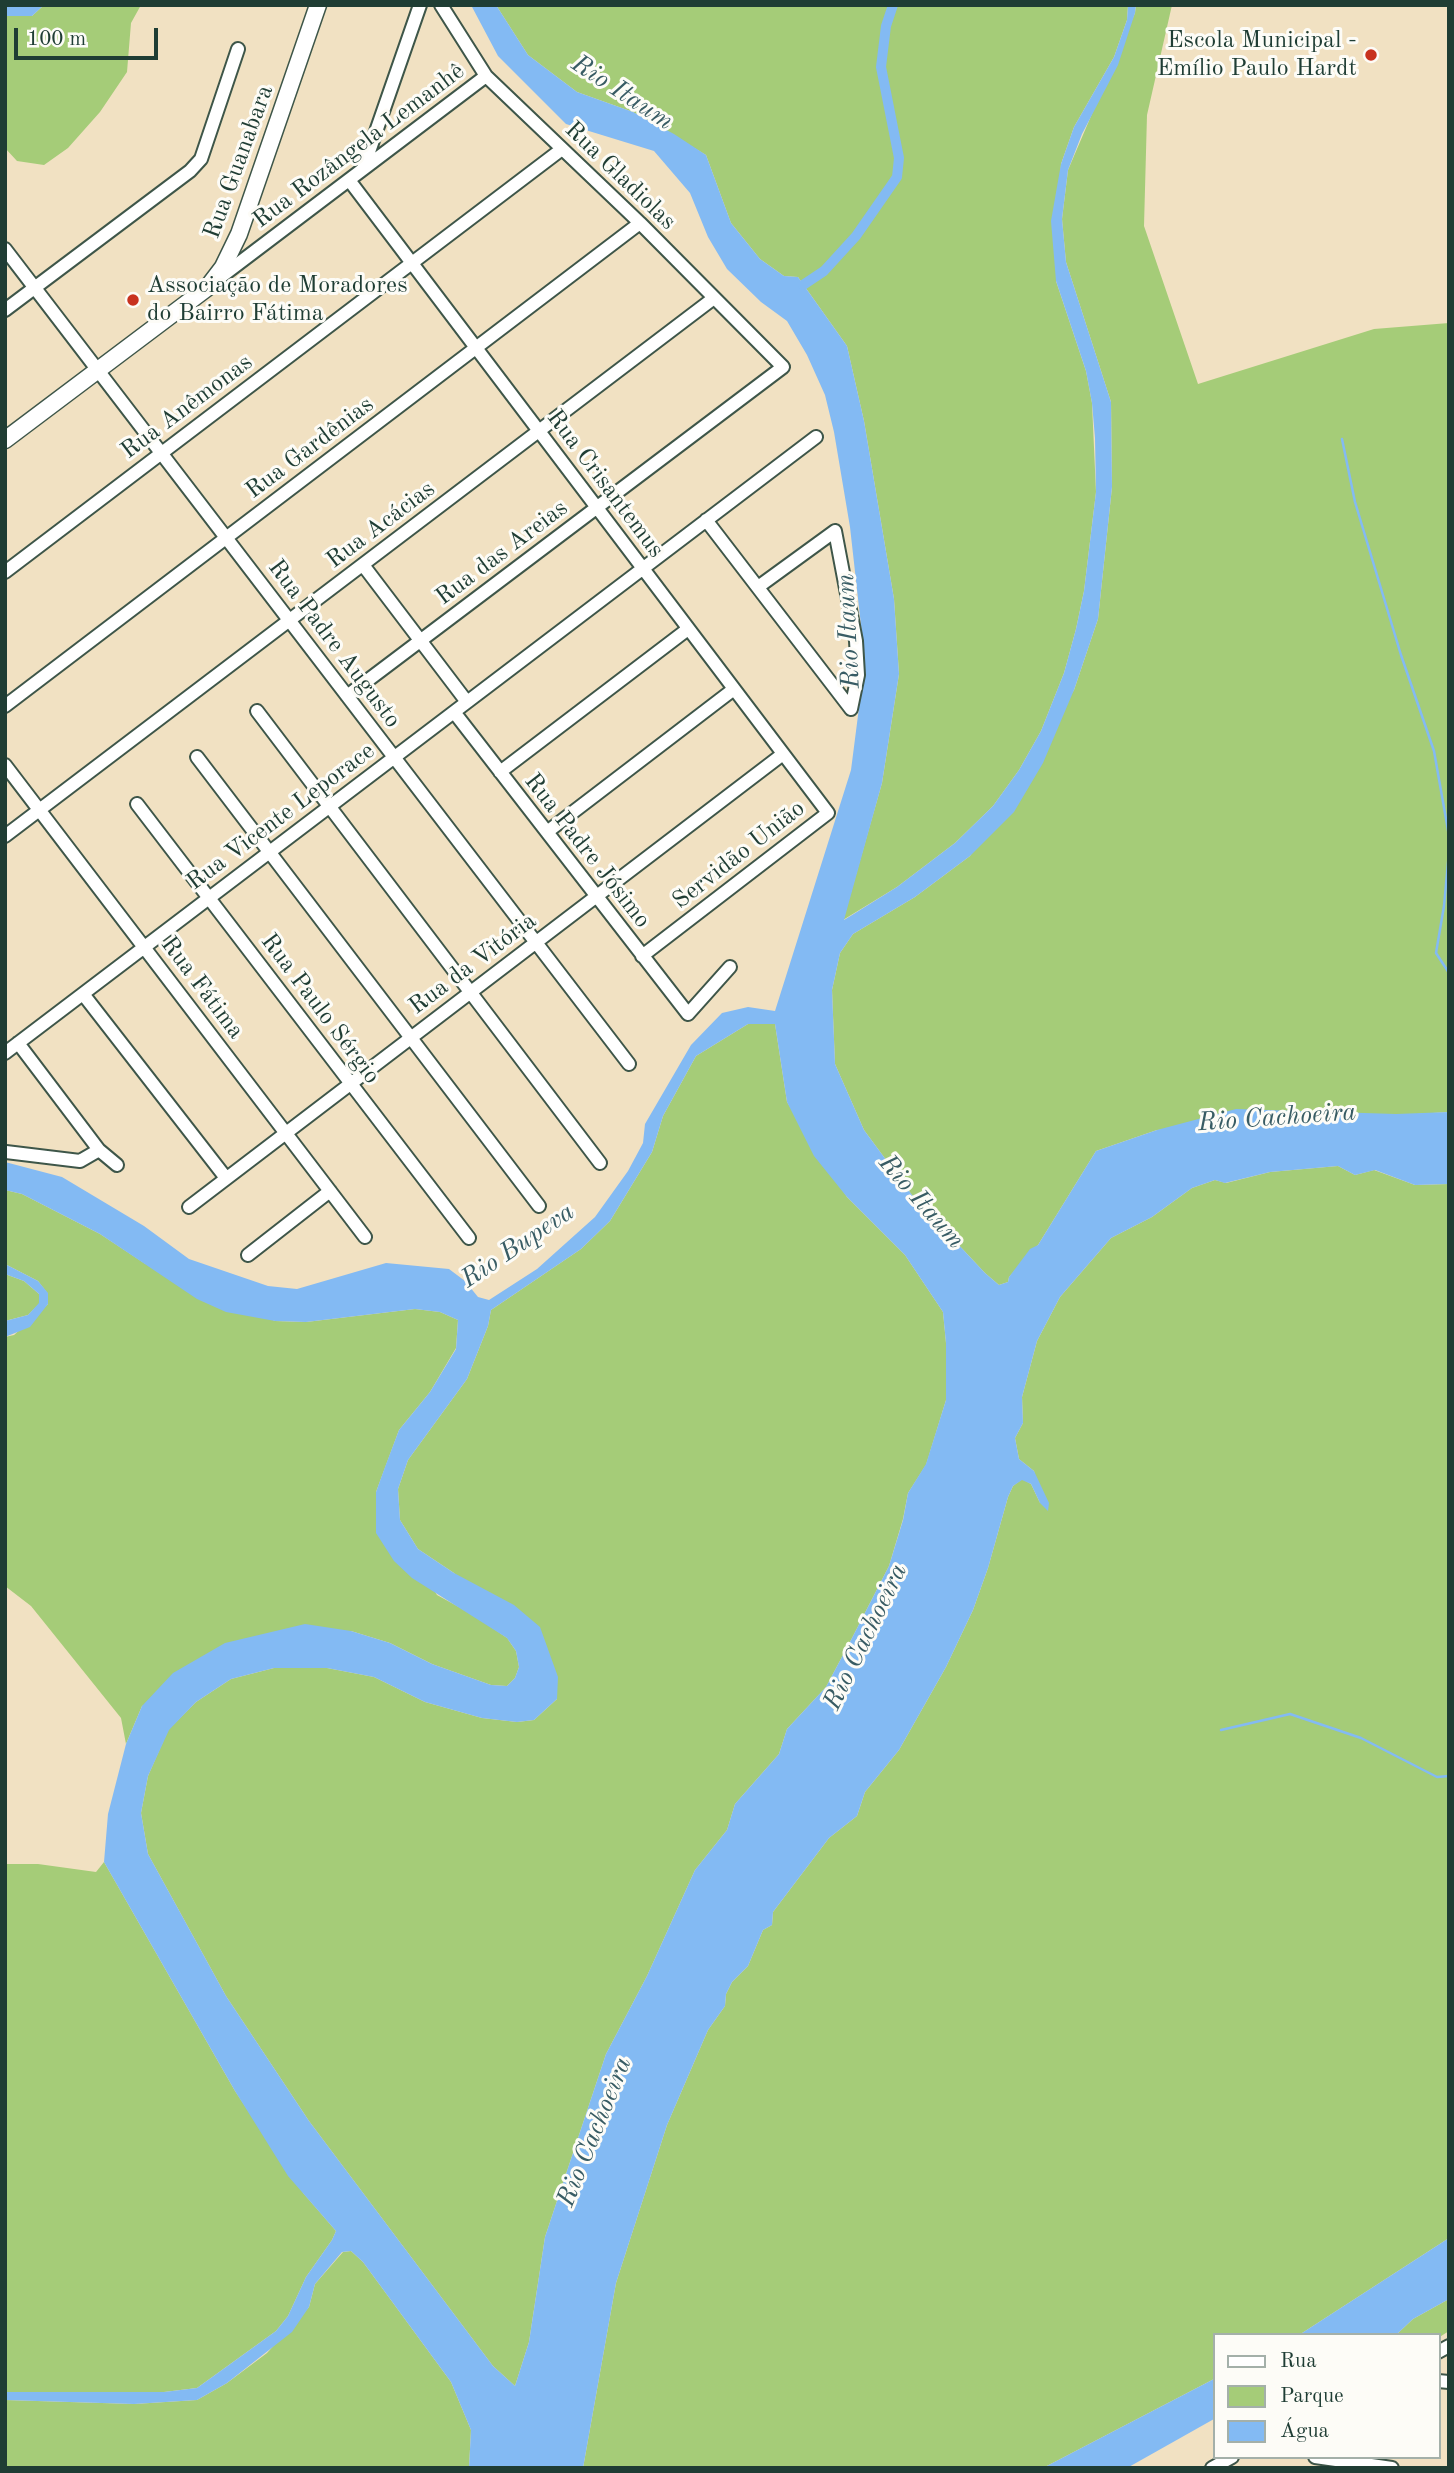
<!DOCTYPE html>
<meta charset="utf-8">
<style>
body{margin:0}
#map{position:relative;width:1454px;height:2473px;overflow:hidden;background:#f1e1c2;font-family:"Old Standard TT",serif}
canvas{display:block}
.frame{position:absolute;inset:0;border:7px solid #1f3d34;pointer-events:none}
.legend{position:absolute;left:1213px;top:2333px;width:228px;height:126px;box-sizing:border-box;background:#fdfcf7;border:2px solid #a4b0a9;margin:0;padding:9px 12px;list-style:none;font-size:21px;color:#1f3d34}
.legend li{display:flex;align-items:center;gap:14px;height:35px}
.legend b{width:35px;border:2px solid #a4b0a9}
.scale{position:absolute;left:14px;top:28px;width:144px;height:32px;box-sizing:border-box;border:4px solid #1f3d34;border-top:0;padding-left:9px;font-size:21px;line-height:24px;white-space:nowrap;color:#1f3d34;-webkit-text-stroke:5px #fdfcf7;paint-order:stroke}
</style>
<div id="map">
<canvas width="1454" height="2473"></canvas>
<div class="frame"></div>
<ul class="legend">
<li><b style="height:9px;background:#fff"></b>Rua</li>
<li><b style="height:19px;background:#a5cc78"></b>Parque</li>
<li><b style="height:19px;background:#83baf3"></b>Água</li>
</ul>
<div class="scale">100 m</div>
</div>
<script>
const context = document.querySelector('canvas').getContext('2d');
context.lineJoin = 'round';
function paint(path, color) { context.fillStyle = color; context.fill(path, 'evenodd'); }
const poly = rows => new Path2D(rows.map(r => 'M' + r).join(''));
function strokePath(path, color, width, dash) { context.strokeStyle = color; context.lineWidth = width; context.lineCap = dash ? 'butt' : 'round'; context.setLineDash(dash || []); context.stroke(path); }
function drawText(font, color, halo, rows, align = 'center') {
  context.font = font + ' "Old Standard TT",serif'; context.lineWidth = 6; context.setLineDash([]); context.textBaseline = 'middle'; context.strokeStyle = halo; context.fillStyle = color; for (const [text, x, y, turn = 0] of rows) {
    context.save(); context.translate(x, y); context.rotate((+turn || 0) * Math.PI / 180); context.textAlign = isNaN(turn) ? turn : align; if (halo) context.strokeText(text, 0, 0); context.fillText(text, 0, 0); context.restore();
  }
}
const green = poly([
 [44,5,141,5,131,23,127,72,100,112,68,148,44,165,17,161,5,148,5,16,32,16],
 [496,5,1128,5,1127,20,1114,57,1074,127,1061,164,1056,281,1086,371,1092,403,1096,492,1084,591,1076,629,1064,673,1041,731,1019,770,993,806,955,843,897,887,843,920,882,783,899,674,894,599,864,421,847,346,798,277,784,276,760,259,731,223,706,155,633,112,577,92,528,55],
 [1136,5,1172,5,1147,115,1144,226,1198,384,1374,329,1449,323,1449,1112,1157,1130,1096,1151,1038,1245,1009,1277,1008,1282,999,1285,985,1273,912,1195,864,1130,835,1064,832,990,840,953,853,934,915,897,970,856,1074,690,1098,619,1112,487,1111,402,1066,262,1062,219,1068,170,1135,13],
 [748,1024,775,1024,787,1102,847,1197,905,1255,943,1312,946,1343,946,1400,926,1465,908,1493,903,1519,889,1566,852,1638,826,1687,787,1729,779,1754,735,1804,727,1830,695,1870,647,1976,606,2054,545,2237,529,2342,515,2386,493,2366,309,2121,226,1996,148,1854,141,1813,148,1776,168,1730,196,1702,231,1679,274,1668,327,1668,374,1677,425,1702,482,1718,517,1722,534,1720,557,1699,454,1573,418,1549,400,1520,398,1489,408,1460,467,1379,488,1326,491,1310,581,1249,610,1221,652,1152,663,1116,696,1056],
 [1338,1166,1355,1175,1374,1170,1415,1185,1449,1184,1449,2238,1299,2335,1214,2335,1214,2379,1043,2468,583,2468,616,2283,667,2125,708,2030,725,2006,726,1994,732,1982,748,1966,763,1930,772,1925,773,1912,829,1838,857,1816,865,1792,899,1750,946,1667,973,1610,988,1568,1008,1497,1013,1486,1022,1479,1031,1484,1040,1503,1034,1471,1019,1459,1015,1438,1023,1423,1022,1397,1037,1341,1060,1297,1111,1238,1152,1217,1192,1188,1215,1180,1226,1183,1270,1172],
 [5,1190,22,1194,100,1234,144,1263,275,1321,306,1322,415,1309,440,1312,458,1320,456,1348,430,1392,399,1430,376,1492,437,1595,477,1617,507,1638,516,1651,519,1667,515,1678,507,1686,491,1685,432,1664,390,1643,351,1631,142,1706,126,1744,121,1718,31,1606,5,1586,5,1337,14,1335,48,1304,48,1294,38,1281,5,1264],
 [5,1274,24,1281,39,1294,39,1304,28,1315,5,1321],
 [104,1862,235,2091,304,2194,336,2231,332,2240,306,2277,288,2316,276,2331,197,2388,164,2392,5,2392,5,1864,38,1864,96,1872],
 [351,2251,363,2262,451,2382,471,2430,469,2468,5,2468,5,2400,134,2404,197,2400,227,2383,267,2353,309,2307,315,2284,343,2252],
 [1449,2299,1449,2331,1438,2338,1438,2335,1396,2335,1413,2319]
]);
const water = poly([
 [5,5,44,5,32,16,5,16],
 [471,5,496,5,528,55,577,92,633,112,674,134,706,155,731,223,760,259,784,276,798,277,847,346,864,421,894,599,899,674,882,783,844,920,897,887,955,843,993,806,1019,770,1041,731,1064,673,1076,629,1084,591,1096,492,1095,438,1092,403,1086,371,1056,281,1051,221,1061,164,1074,127,1114,57,1127,20,1128,5,1136,5,1135,13,1118,65,1082,134,1068,170,1062,219,1066,262,1111,402,1112,487,1098,619,1074,690,1043,763,1014,812,970,856,915,897,853,934,840,953,832,990,835,1064,864,1130,912,1195,985,1273,999,1285,1008,1282,1009,1277,1030,1249,1038,1245,1096,1151,1157,1130,1236,1109,1396,1114,1449,1112,1449,1184,1415,1185,1375,1170,1355,1175,1338,1166,1270,1172,1225,1183,1215,1180,1192,1188,1152,1217,1111,1238,1060,1297,1037,1341,1022,1397,1023,1423,1015,1438,1019,1459,1034,1471,1049,1503,1048,1511,1040,1503,1031,1484,1022,1480,1013,1486,1008,1497,988,1568,973,1610,946,1667,899,1750,865,1792,857,1816,829,1838,773,1912,772,1925,763,1930,748,1966,732,1982,726,1994,725,2006,708,2030,667,2125,616,2283,583,2468,469,2468,471,2430,451,2382,363,2262,351,2251,342,2252,315,2284,309,2307,292,2332,227,2383,197,2400,134,2404,5,2400,5,2392,164,2392,197,2388,276,2331,288,2316,306,2277,332,2240,336,2231,288,2176,235,2091,104,1862,108,1814,126,1744,142,1706,173,1673,225,1643,305,1624,351,1631,390,1643,432,1664,491,1685,507,1686,515,1678,519,1667,516,1651,507,1638,412,1578,394,1561,376,1533,376,1492,385,1467,399,1430,430,1392,456,1349,458,1320,440,1312,415,1309,306,1322,275,1321,226,1312,197,1299,100,1234,22,1194,5,1190,5,1162,62,1177,144,1226,189,1259,268,1286,297,1289,386,1263,449,1269,465,1281,478,1297,489,1300,537,1269,595,1217,628,1171,643,1143,645,1124,691,1045,722,1013,748,1007,775,1011,851,770,865,661,850,527,834,432,825,395,807,355,787,321,761,302,727,269,708,237,690,193,654,151,566,124,498,56],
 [748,1024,775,1024,787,1102,814,1156,847,1197,905,1255,943,1312,946,1343,946,1400,926,1464,908,1493,903,1520,889,1566,852,1638,826,1687,787,1729,779,1754,735,1804,727,1830,695,1870,647,1976,606,2054,545,2237,529,2342,515,2386,493,2366,309,2121,226,1996,148,1854,141,1813,148,1776,169,1730,196,1702,231,1679,274,1668,327,1668,374,1677,425,1702,482,1718,517,1722,534,1720,557,1699,558,1677,540,1627,514,1605,454,1573,418,1549,400,1520,398,1489,408,1460,467,1379,488,1326,491,1310,581,1249,610,1221,652,1152,663,1116,696,1056],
 [5,1264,38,1281,48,1293,48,1304,30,1327,5,1337,5,1321,28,1315,39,1303,39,1294,24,1281,5,1274],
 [1449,2238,1449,2299,1413,2319,1396,2335,1299,2335],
 [1214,2379,1214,2419,1127,2468,1043,2468]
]);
const stream = poly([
 [1342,439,1355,502,1401,655,1434,751,1449,836],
 [1449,852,1444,906,1436,953,1449,973],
 [1221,1730,1290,1714,1361,1738,1437,1777,1449,1776]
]);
const canal = poly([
 [803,285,824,271,856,236,897,177,899,158,881,67,886,26,893,5]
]);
const minor = poly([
 [363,169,420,5],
 [349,180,828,813,642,956],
 [5,249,629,1064],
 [218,279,486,76],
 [5,310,190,171,201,159,238,49],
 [706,520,851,709],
 [363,565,467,702],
 [5,572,562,149],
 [758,587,835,531,856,641,858,675,851,709],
 [347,696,783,367,640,223,486,76,441,5],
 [5,706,640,223],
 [257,711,600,1163],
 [454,712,688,1014,730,967],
 [197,757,539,1206],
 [5,765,365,1237],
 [500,772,688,629],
 [137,804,469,1238],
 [547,832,734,689],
 [5,836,714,298],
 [83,994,226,1178],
 [18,1043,99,1150,117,1165],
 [5,1053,816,437],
 [6,1152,80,1161,99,1150],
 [189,1207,783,754],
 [248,1255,330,1191],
 [1438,2352,1449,2346],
 [1438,2381,1449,2382],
 [1315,2457,1392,2468],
 [1212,2468,1232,2457]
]);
const major = poly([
 [5,440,207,288,223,267,239,234,318,5]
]);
const markers = [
 [1371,55,7,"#c8321e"],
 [133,300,7,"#c8321e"]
];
const poiNames = [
 ["Escola Municipal -",1357,41],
 ["Emílio Paulo Hardt",1357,69],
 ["Associação de Moradores",147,286,"left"],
 ["do Bairro Fátima",147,314,"left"]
];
const streetNames = [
 ["Rua Rozângela Lemanhê",359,146,-37],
 ["Rua Guanabara",239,162,-70],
 ["Rua Gladiolas",620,176,44],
 ["Rua Anêmonas",187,407,-37],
 ["Rua Gardênias",310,448,-37],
 ["Rua Crisantemus",605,484,53],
 ["Rua Acácias",381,525,-37],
 ["Rua das Areias",502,553,-37],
 ["Rua Padre Augusto",334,644,53],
 ["Rua Vicente Leporace",281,817,-37],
 ["Rua Padre Jósimo",587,851,52],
 ["Servidão União",739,855,-38],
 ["Rua da Vitória",473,964,-37],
 ["Rua Fátima",202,988,53],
 ["Rua Paulo Sérgio",320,1009,53]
];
const waterNames = [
 ["Rio Itaum",622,93,33],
 ["Rio Itaum",849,631,-93],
 ["Rio Cachoeira",1277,1118,-4],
 ["Rio Itaum",921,1202,49],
 ["Rio Bupeva",518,1246,-34],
 ["Rio Cachoeira",866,1637,-64],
 ["Rio Cachoeira",595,2132,-68]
];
paint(green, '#a5cc78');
paint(water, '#83baf3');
strokePath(stream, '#83baf3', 2.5);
strokePath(canal, '#83baf3', 10);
strokePath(minor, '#3e5649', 16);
strokePath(major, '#3e5649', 19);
strokePath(minor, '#fff', 12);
strokePath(major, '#fff', 16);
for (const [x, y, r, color] of markers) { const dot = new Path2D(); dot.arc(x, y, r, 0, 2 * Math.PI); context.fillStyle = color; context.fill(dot); strokePath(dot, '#fdfcf7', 2.5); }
drawText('24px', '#1f3d34', '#fdfcf7', poiNames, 'right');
drawText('24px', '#1f3d34', '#fdfcf7', streetNames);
drawText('italic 26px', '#385c64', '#fdfcf7', waterNames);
</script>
